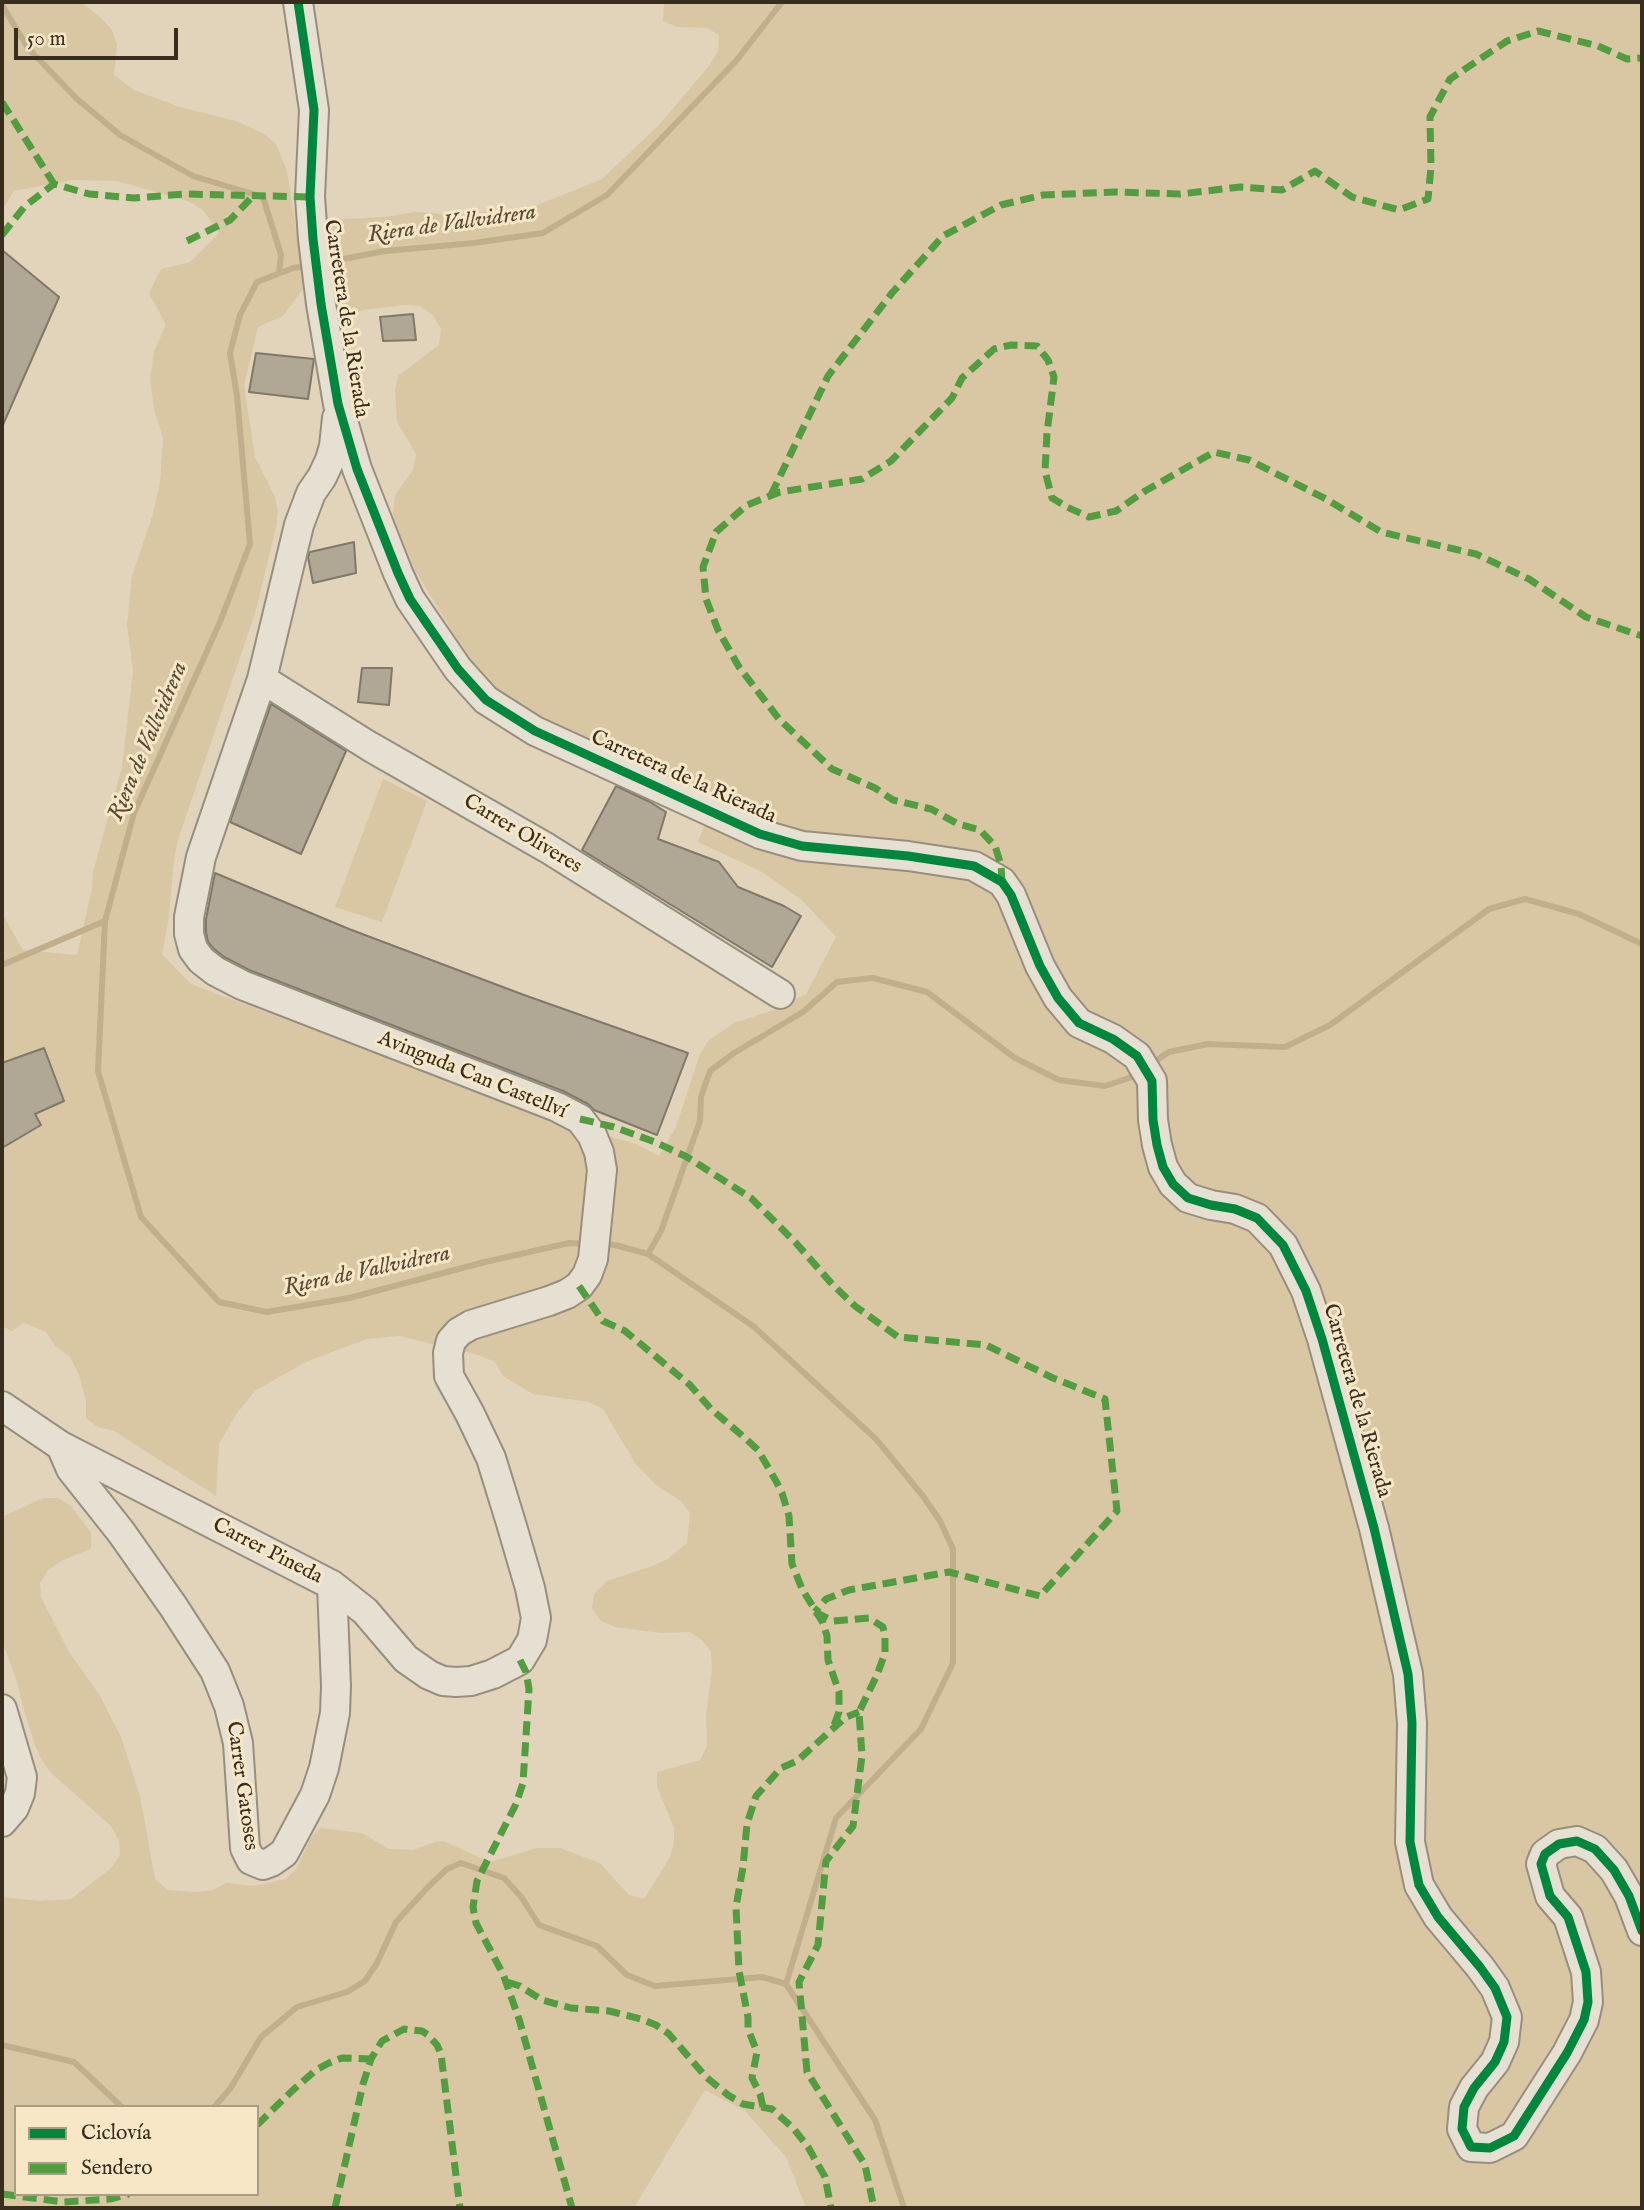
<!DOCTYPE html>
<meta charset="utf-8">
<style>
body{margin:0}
#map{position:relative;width:1644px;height:2210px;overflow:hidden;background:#e1d4ba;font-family:"IM FELL English",serif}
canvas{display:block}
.frame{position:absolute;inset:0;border:4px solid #392d1d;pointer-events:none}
.legend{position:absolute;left:14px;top:2105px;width:245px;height:91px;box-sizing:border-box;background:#f7e7c7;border:2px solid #ab9d83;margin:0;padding:9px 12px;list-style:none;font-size:21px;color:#392d1d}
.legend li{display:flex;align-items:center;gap:14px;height:35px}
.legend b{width:35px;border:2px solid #ab9d83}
.scale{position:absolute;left:14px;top:28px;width:164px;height:32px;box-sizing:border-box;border:4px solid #392d1d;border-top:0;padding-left:9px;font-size:21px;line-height:24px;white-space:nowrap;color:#392d1d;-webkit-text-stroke:5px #f7e7c7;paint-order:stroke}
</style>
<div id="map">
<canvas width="1644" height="2210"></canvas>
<div class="frame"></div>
<ul class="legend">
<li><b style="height:9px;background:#00873e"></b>Ciclovía</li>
<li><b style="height:9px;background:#529d3f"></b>Sendero</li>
</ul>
<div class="scale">50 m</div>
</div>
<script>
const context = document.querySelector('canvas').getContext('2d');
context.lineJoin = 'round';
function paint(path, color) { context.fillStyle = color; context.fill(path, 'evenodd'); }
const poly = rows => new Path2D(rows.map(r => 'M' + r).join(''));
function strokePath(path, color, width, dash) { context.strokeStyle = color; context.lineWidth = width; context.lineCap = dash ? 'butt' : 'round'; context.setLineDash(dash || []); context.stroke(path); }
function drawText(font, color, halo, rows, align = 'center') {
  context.font = font + ' "IM FELL English",serif'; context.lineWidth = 6; context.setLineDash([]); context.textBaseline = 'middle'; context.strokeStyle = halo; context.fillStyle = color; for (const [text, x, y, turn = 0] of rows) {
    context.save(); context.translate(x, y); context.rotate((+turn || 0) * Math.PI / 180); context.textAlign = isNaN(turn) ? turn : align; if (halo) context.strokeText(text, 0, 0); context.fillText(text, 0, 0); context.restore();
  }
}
const green = poly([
 [2,2,81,2,101,18,112,30,117,45,114,75,134,90,180,107,236,121,264,134,276,144,287,171,305,286,283,316,258,327,244,386,255,457,275,497,278,512,276,527,256,610,177,843,174,862,168,923,162,954,191,984,559,1122,636,1144,659,1156,676,1127,700,1054,708,1041,734,1023,780,1008,806,994,836,937,803,901,762,872,698,842,714,799,582,736,565,732,495,692,474,667,396,539,392,525,395,495,413,470,416,454,397,422,395,391,398,376,439,345,441,329,433,315,420,306,405,305,363,310,330,323,325,220,384,217,415,212,446,214,525,210,602,179,659,125,709,66,718,51,719,35,707,28,677,27,663,21,664,2,1642,2,1642,2208,806,2208,786,2157,745,2111,705,2090,634,2208,2,2208,2,1897,40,1901,71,1899,111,1868,120,1855,119,1841,111,1826,50,1772,41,1759,35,1745,25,1714,17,1682,2,1640,2,1517,43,1498,58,1498,71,1506,91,1533,91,1549,63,1560,48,1570,40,1583,41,1597,69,1652,99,1694,121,1737,140,1796,155,1879,168,1890,198,1892,213,1890,226,1883,254,1886,286,1879,297,1868,310,1839,320,1828,362,1833,389,1849,413,1850,438,1841,445,1842,490,1862,537,1848,560,1848,600,1863,629,1895,644,1899,670,1857,674,1843,674,1828,657,1787,657,1772,700,1760,707,1746,706,1715,712,1669,711,1652,702,1640,690,1632,661,1633,615,1627,601,1621,592,1609,594,1594,607,1581,655,1565,669,1558,687,1543,690,1513,681,1501,656,1485,635,1463,603,1409,589,1402,533,1394,503,1376,495,1362,478,1355,399,1336,367,1339,308,1361,256,1390,237,1413,219,1444,216,1496,114,1431,98,1427,86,1418,86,1401,79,1375,70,1357,55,1346,46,1332,24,1323,12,1331,2,1326,2,913,23,950,77,955,92,888,93,872,122,767,133,671,127,625,132,576,153,514,160,482,163,438,154,409,150,379,154,351,166,325,149,293,161,269,190,262,219,233,203,210,190,202,117,181,72,180,14,191,2,211],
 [16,2107,257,2107,257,2194,16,2194],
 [383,779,427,801,382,922,335,907]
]);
const stream = poly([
 [2,5,28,48,77,99,120,135,193,176,263,197,281,255,279,273],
 [322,263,385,251,474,243,543,233,607,195,736,61,782,2],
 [308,266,293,268,257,282,240,315,230,353,237,396,250,544,220,622,134,813,105,921,98,1071,141,1217,219,1302,267,1312,349,1298,485,1262,569,1243,587,1244],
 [2,965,105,921],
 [1149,1065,1169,1052,1208,1044,1285,1047,1330,1025,1489,909,1525,899,1579,914,1642,944],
 [601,1244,615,1245,648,1254,753,1326,876,1439,923,1496,940,1521,953,1549,953,1663,921,1729,836,1818,786,1984,875,2120,904,2208],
 [648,1254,661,1231,700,1121,701,1097,710,1071,734,1053,803,1012,837,982,873,978,927,992,1015,1058,1059,1080,1105,1086,1129,1078,1137,1073],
 [2,2045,74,2062,122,2107],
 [214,2107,230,2089,261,2037,297,2007,347,1992,365,1981,377,1963,396,1922,428,1887,447,1869,461,1863,504,1878,522,1898,539,1925,597,1946,627,1975,655,1986,762,1977,786,1984]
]);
const building = poly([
 [2,250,59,297,2,427,2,250],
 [413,314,416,340,383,341,380,317,413,314],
 [256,353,314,359,308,399,249,392,256,353],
 [354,542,356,573,313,583,308,557,310,552,354,542],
 [362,668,392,668,389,705,358,702,362,668],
 [271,704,346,751,301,854,230,822,271,704],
 [616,786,650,802,666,812,658,839,719,862,738,887,784,906,801,916,772,967,582,850,616,786],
 [215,873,349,929,524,995,688,1053,657,1135,594,1110,588,1104,563,1091,249,970,224,957,213,948,208,942,206,932,206,919,215,873],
 [44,1048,64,1101,35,1114,41,1125,2,1148,2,1063,44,1048]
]);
const minor = poly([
 [298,2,314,110,310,197,313,239,321,304,338,404,357,469,398,573,410,599,458,669,486,700,535,731,760,834,802,846,908,856,974,866,1002,882,1011,895,1040,966,1058,998,1079,1023,1113,1039,1137,1056,1152,1081,1153,1120,1157,1145,1163,1167,1173,1184,1188,1198,1211,1205,1235,1209,1257,1218,1283,1245,1306,1291,1322,1339,1374,1528,1408,1674,1412,1723,1410,1842,1419,1885,1438,1917,1480,1967,1495,1988,1507,2017,1504,2042,1495,2062,1474,2088,1464,2107,1462,2129,1471,2147,1490,2148,1514,2136,1567,2053,1584,2020,1588,2002,1586,1972,1568,1917,1550,1896,1541,1864,1545,1854,1559,1844,1577,1841,1595,1849,1614,1870,1629,1896,1642,1931],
 [262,679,369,746,547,848,780,994],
 [2,1406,61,1446,332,1585,365,1611,406,1659,429,1675,443,1681,456,1682,471,1681,493,1674,520,1660,532,1640,536,1618,530,1588,511,1523,491,1458,470,1414,449,1376,448,1353,451,1341,459,1332,471,1325,549,1301,567,1294,579,1286,587,1275,593,1259,602,1170,599,1152,592,1135,580,1119,557,1107,242,985,215,971,201,960,193,949,189,934,189,917,201,857,262,679,299,525,311,493,322,477,330,460,334,446,337,418],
 [61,1446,71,1469,121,1532,173,1606,215,1671,229,1706,238,1743,245,1848,251,1860,263,1865,271,1862,284,1853,315,1795,324,1768,335,1713,336,1686,332,1585],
 [2,1709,22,1777,20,1793,14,1808,2,1822]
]);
const quiet = poly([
 [2,102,54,184],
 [2,235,25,206,54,184,89,194,134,198,185,194,310,197],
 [187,241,230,220,253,196],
 [771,495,828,376,892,293,943,236,1001,205,1043,195,1115,192,1180,194,1240,187,1282,190,1315,171,1352,197,1399,210,1428,199,1431,167,1430,117,1450,79,1507,41,1538,31,1598,46,1627,59,1642,58],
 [1002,882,1001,865,995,846,980,830,958,824,931,809,893,800,875,788,832,769,779,719,739,667,718,630,706,599,703,567,716,532,747,505,780,492,862,479,891,461,952,398,962,378,994,349,1011,345,1037,346,1048,360,1054,377,1047,433,1045,471,1052,498,1067,507,1089,517,1116,511,1145,491,1214,452,1249,460,1326,499,1381,532,1476,554,1529,579,1586,617,1642,636],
 [580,1119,614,1127,655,1142,687,1157,751,1198,796,1243,832,1284,855,1306,898,1337,986,1345,1053,1378,1105,1399,1117,1511,1040,1596,949,1572,849,1590,826,1599,815,1612],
 [579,1286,603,1321,625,1331,690,1385,711,1409,745,1438,758,1450,776,1481,782,1493,789,1516,792,1564,802,1589,823,1623,827,1636,828,1660,839,1692,839,1712,833,1728],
 [815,1612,833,1621,869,1618,883,1627,885,1637,885,1653,877,1675,859,1712,862,1756,853,1826,826,1861,818,1945,799,1982,807,2072,865,2165,874,2208],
 [520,1660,526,1672,529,1689,523,1783,516,1804,477,1881,473,1907,476,1923,503,1974,519,2019,572,2208],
 [507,1982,520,1986,542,2000,571,2008,609,2011,641,2019,656,2025,669,2034,706,2077,728,2095,743,2104,772,2109,794,2129,808,2147,825,2177,831,2208],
 [763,2107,760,2094,752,2078,757,2052,748,2029,748,2017,739,1971,736,1907,743,1867,747,1824,756,1796,781,1768,797,1761,846,1717,859,1712],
 [257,2125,293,2090,316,2070,329,2063,342,2058,371,2059],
 [2,2194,64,2202,111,2199,129,2194],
 [335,2208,363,2084,371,2059,382,2041,404,2029,422,2031,428,2035,437,2045,441,2054,460,2208]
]);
const cycleway = poly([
 [298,2,314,110,310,197,313,239,321,304,338,404,357,469,398,573,410,599,458,669,486,700,535,731,760,834,802,846,908,856,974,866,1002,882,1011,895,1040,966,1058,998,1079,1023,1113,1039,1137,1056,1152,1081,1153,1120,1157,1145,1163,1167,1173,1184,1188,1198,1211,1205,1235,1209,1257,1218,1283,1245,1306,1291,1322,1339,1374,1528,1408,1674,1412,1723,1410,1842,1419,1885,1438,1917,1480,1967,1495,1988,1507,2017,1504,2042,1495,2062,1474,2088,1464,2107,1462,2129,1471,2147,1490,2148,1514,2136,1567,2053,1584,2020,1588,2002,1586,1972,1568,1917,1550,1896,1541,1864,1545,1854,1559,1844,1577,1841,1595,1849,1614,1870,1629,1896,1642,1931]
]);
const streetNames = [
 ["Carretera de la Rierada",345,319,81],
 ["Carretera de la Rierada",683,778,24],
 ["Carrer Oliveres",522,835,31],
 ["Avinguda Can Castellví",472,1076,22],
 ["Carretera de la Rierada",1356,1401,74],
 ["Carrer Pineda",267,1552,27],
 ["Carrer Gatoses",241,1786,82]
];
const waterNames = [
 ["Riera de Vallvidrera",452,225,-8],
 ["Riera de Vallvidrera",149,742,-67],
 ["Riera de Vallvidrera",367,1272,-12]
];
paint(green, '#d9c7a3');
strokePath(stream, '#c1af8c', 6);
paint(building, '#b0a795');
strokePath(building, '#807869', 2);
strokePath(minor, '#978e7e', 32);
strokePath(minor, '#e6e0d3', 28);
strokePath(quiet, '#529d3f', 7, [14, 7]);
strokePath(cycleway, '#00873e', 9);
drawText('21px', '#392d1d', '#f7e7c7', streetNames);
drawText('italic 23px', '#584a34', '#f7e7c7', waterNames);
</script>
